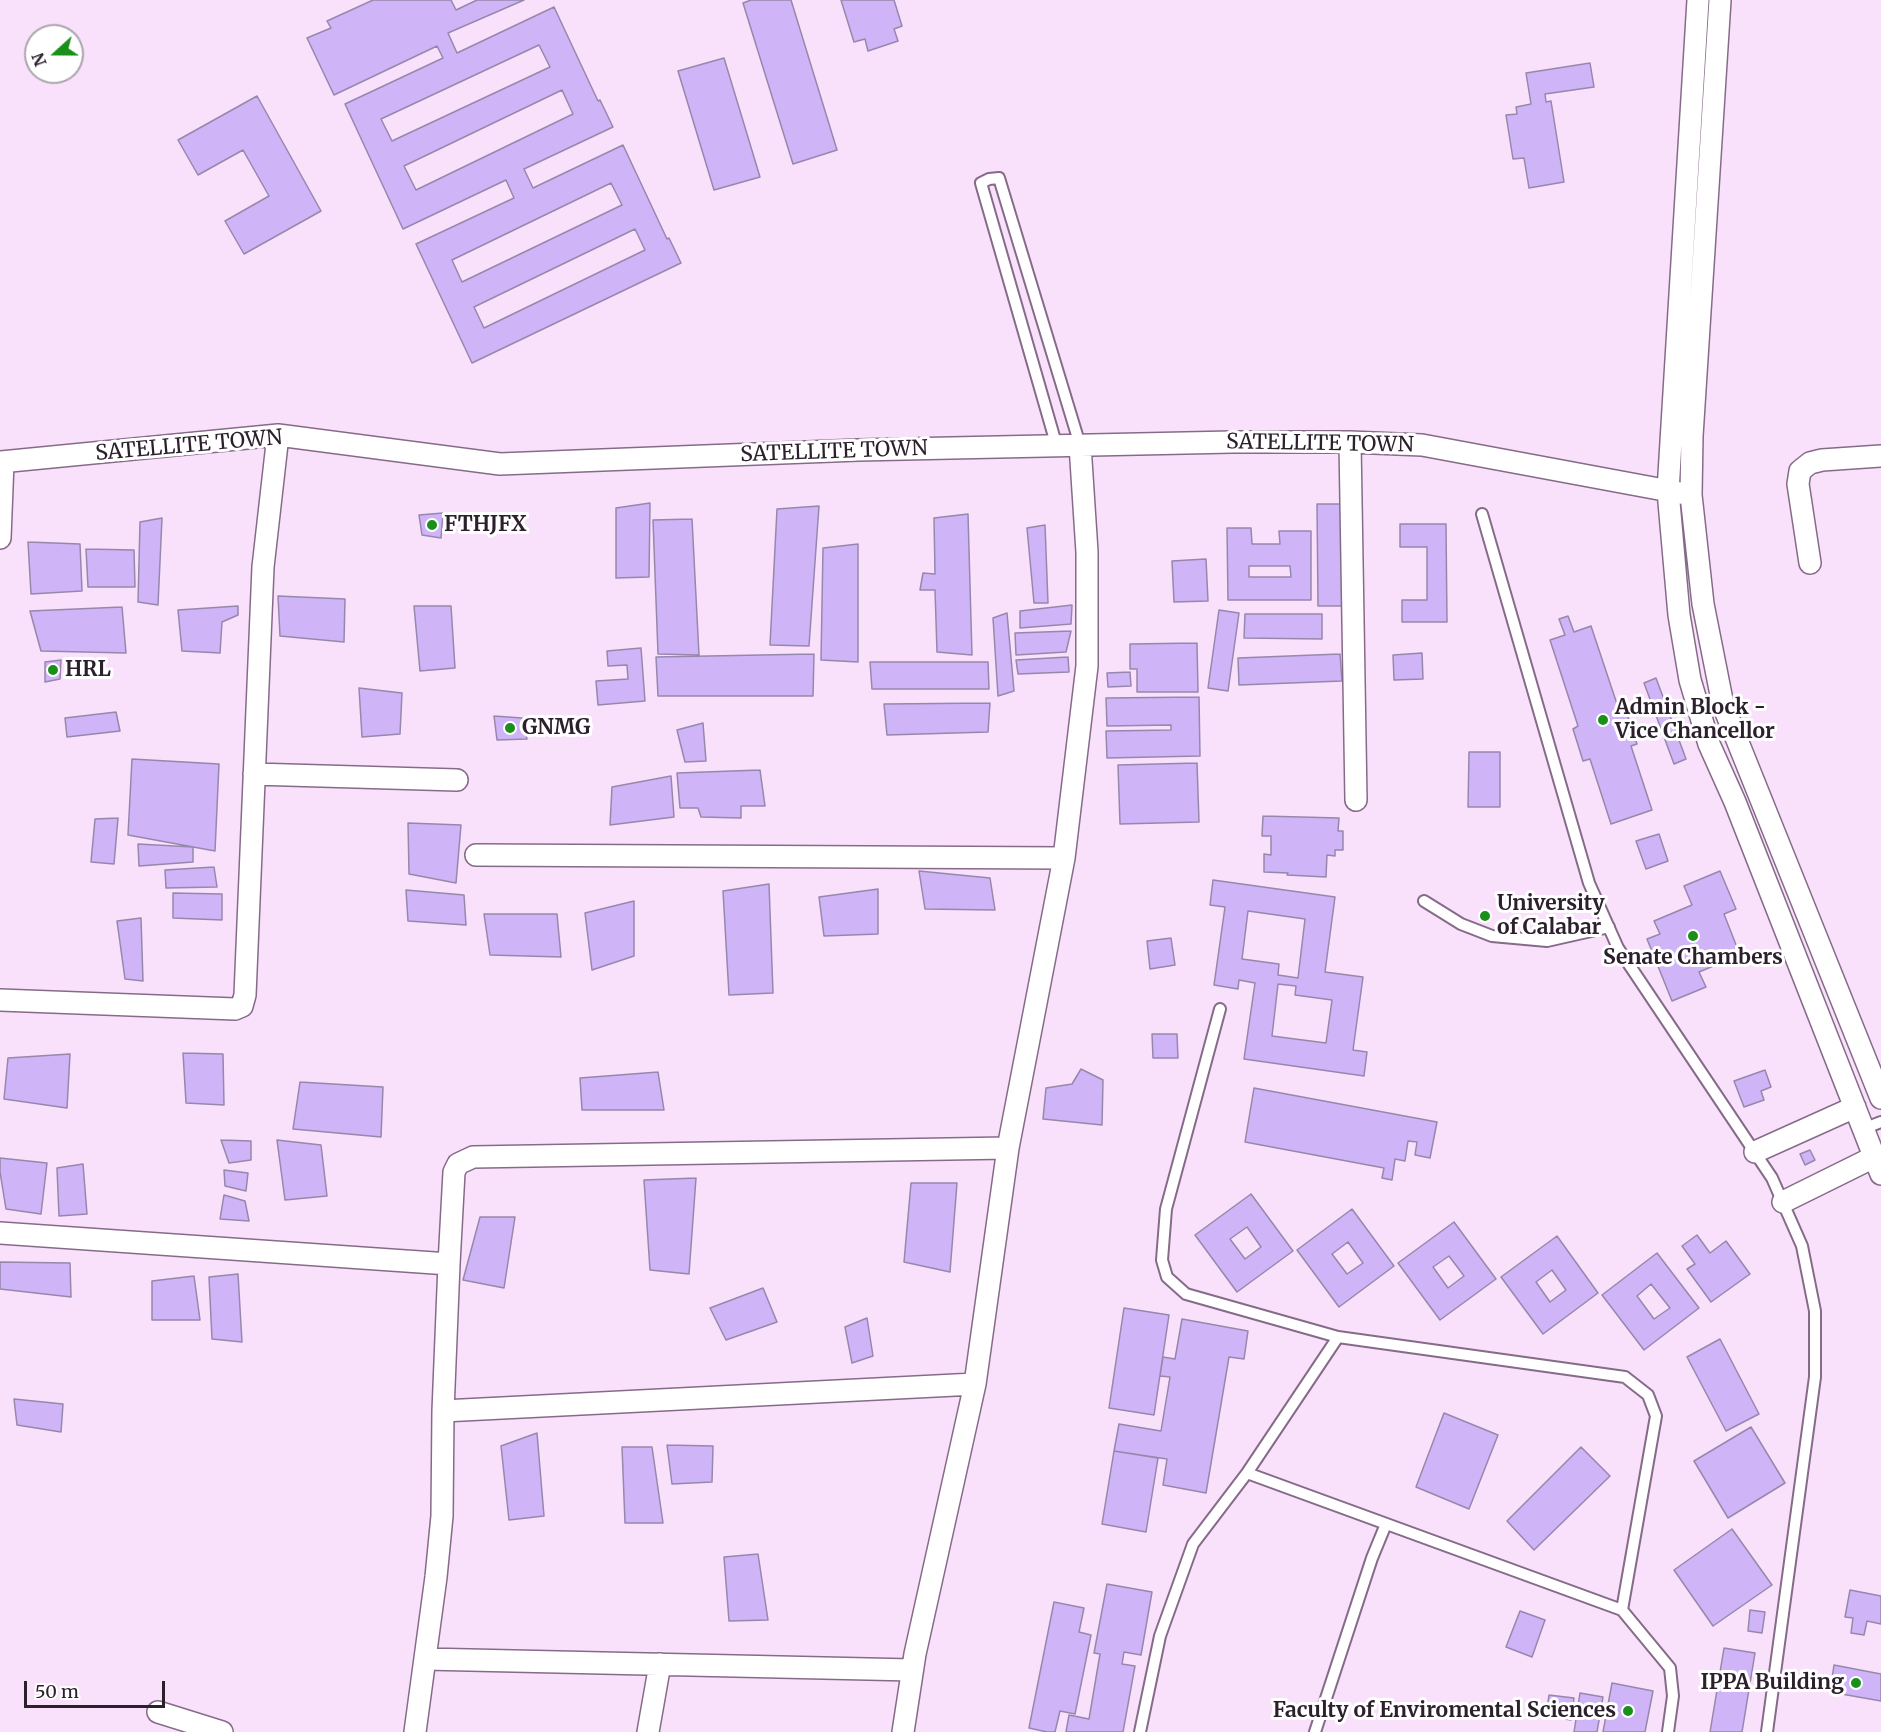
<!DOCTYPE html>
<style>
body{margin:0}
#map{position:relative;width:1881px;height:1732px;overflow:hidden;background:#f9e1fc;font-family:Merriweather,serif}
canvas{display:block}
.north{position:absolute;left:24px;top:24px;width:60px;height:60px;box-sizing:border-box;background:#fff;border:2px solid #aba6ab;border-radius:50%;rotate:249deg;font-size:16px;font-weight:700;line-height:24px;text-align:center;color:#2c202d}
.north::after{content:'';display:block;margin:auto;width:21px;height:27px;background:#1a8f1a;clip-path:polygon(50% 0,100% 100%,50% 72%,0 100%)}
.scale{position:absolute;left:24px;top:1681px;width:141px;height:27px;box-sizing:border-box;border:3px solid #2c202d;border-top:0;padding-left:8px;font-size:18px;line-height:21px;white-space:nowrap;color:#2c202d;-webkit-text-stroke:4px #fff;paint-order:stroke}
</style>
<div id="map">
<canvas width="1881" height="1732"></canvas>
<div class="north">N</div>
<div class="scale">50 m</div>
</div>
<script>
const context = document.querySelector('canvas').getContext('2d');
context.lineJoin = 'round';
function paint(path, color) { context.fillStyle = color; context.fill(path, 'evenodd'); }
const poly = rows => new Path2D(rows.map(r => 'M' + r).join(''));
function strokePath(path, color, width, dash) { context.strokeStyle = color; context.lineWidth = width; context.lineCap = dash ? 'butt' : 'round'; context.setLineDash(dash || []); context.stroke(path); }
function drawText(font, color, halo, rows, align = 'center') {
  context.font = font + ' Merriweather,serif'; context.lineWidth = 6; context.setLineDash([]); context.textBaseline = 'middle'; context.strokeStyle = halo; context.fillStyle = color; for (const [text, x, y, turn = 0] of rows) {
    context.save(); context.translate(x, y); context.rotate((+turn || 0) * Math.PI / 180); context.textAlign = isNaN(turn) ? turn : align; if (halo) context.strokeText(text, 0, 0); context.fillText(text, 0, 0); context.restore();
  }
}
const building = poly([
 [373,0,451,0,456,10,477,0,524,0,448,33,457,53,554,7,598,101,600,100,613,127,524,169,533,188,623,145,667,239,669,238,681,263,472,363,416,244,514,198,506,180,403,229,345,104,443,58,437,46,334,95,307,38,331,28,327,21,373,0],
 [539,45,550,67,392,141,381,119,539,45],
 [562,90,573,114,416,190,404,166,562,90],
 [611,183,622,205,462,282,452,260,611,183],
 [635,229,645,250,484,328,474,307,635,229],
 [751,0,791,0,837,150,793,164,743,3,751,0],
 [841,0,894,0,902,26,894,29,898,41,868,51,865,39,854,42,841,0],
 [724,58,760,177,714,190,678,71,724,58],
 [1590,63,1594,87,1545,94,1546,102,1551,101,1564,182,1529,188,1524,158,1513,159,1506,115,1517,114,1516,107,1531,104,1526,73,1590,63],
 [257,96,321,211,244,254,225,221,269,196,243,150,198,175,178,140,257,96],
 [650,503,649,577,616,578,616,508,650,503],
 [1317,504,1344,504,1344,606,1318,606,1317,504],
 [819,506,809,646,770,645,777,509,819,506],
 [443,513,441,538,422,535,419,515,443,513],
 [968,514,972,655,937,652,935,590,920,590,923,573,935,574,934,518,968,514],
 [162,518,158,605,138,602,140,522,162,518],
 [692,519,699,655,658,654,653,520,692,519],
 [1400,524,1446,524,1447,622,1402,622,1402,600,1427,600,1427,547,1400,547,1400,524],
 [1045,525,1048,603,1034,603,1027,528,1045,525],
 [1227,528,1251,528,1252,544,1280,544,1279,531,1311,531,1311,600,1228,600,1227,528],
 [1249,566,1290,566,1291,577,1249,577,1249,566],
 [28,542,80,544,82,591,31,594,28,542],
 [858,544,858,662,821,660,823,548,858,544],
 [86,549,134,550,135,587,88,587,86,549],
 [1206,559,1208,601,1174,602,1172,561,1206,559],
 [278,596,345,599,344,642,280,636,278,596],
 [1072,605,1071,624,1020,628,1020,611,1072,605],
 [238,606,238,615,222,622,220,653,182,651,178,610,238,606],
 [414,606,451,606,455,668,420,671,414,606],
 [122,607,126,653,41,651,30,611,122,607],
 [1219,610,1239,613,1228,691,1208,688,1219,610],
 [1007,613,1014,691,998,696,993,618,1007,613],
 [1245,614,1322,614,1322,639,1244,638,1245,614],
 [1568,616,1574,632,1591,626,1620,713,1626,711,1637,744,1631,746,1652,810,1611,824,1590,759,1583,761,1573,729,1578,726,1550,640,1565,635,1559,619,1568,616],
 [1071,631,1066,652,1016,655,1015,633,1071,631],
 [1197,643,1198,692,1137,692,1137,669,1130,669,1130,644,1197,643],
 [641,648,645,701,598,705,596,681,628,679,627,665,608,666,607,651,641,648],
 [1422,653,1423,679,1394,680,1393,655,1422,653],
 [814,654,813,696,658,696,656,657,814,654],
 [1340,654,1342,681,1239,685,1238,658,1340,654],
 [1068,657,1069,672,1018,674,1016,660,1068,657],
 [61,660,60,679,45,682,45,662,61,660],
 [870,662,988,662,989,689,872,689,870,662],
 [1130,672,1131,686,1108,687,1107,673,1130,672],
 [1656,678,1686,759,1674,764,1644,683,1656,678],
 [359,688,402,693,400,734,362,737,359,688],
 [1199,697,1200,756,1107,758,1106,731,1171,730,1171,725,1107,726,1106,698,1199,697],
 [990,703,988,732,887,735,884,704,990,703],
 [116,712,120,731,67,737,65,718,116,712],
 [494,716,522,718,527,739,497,740,494,716],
 [703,723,706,761,685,762,677,730,703,723],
 [1469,752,1500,752,1500,807,1468,807,1469,752],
 [132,759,219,764,215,851,128,835,132,759],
 [1197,763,1199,822,1120,824,1118,765,1197,763],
 [760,770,765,806,741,806,741,818,701,817,698,808,680,808,677,773,760,770],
 [671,776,674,817,610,825,612,787,671,776],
 [1263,816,1339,818,1338,831,1343,831,1343,850,1335,850,1335,856,1327,855,1326,877,1287,875,1288,873,1264,872,1264,854,1271,855,1271,836,1262,836,1263,816],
 [118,818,114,864,91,862,95,819,118,818],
 [408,823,461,825,456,883,409,874,408,823],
 [1659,834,1668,861,1646,869,1636,841,1659,834],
 [138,844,193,847,193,862,139,866,138,844],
 [214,867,217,887,166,888,165,870,214,867],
 [919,871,990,878,995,910,925,909,919,871],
 [1720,871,1736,909,1724,914,1740,955,1699,972,1706,987,1672,1001,1647,939,1660,934,1654,921,1692,905,1684,886,1720,871],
 [1213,880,1335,897,1325,972,1363,977,1353,1050,1367,1052,1364,1076,1244,1059,1255,983,1239,980,1238,989,1214,985,1225,907,1210,905,1213,880],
 [1248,911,1305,919,1298,978,1278,975,1279,964,1242,959,1248,911],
 [1278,984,1296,986,1295,995,1332,1000,1326,1043,1272,1036,1278,984],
 [769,884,773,993,729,995,723,891,769,884],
 [878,889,878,934,824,936,819,897,878,889],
 [406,890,464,895,466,925,408,921,406,890],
 [173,893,222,894,222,920,173,918,173,893],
 [634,901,634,956,592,970,585,913,634,901],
 [484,914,557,914,561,957,490,955,484,914],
 [141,918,143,981,125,979,117,921,141,918],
 [1171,938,1175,965,1150,969,1147,941,1171,938],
 [1152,1034,1177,1034,1178,1058,1153,1058,1152,1034],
 [183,1053,223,1054,224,1105,186,1103,183,1053],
 [70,1054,67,1108,4,1099,8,1058,70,1054],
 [1081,1069,1103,1080,1102,1125,1043,1119,1046,1088,1072,1084,1081,1069],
 [1765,1070,1771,1087,1761,1091,1764,1100,1744,1107,1734,1081,1765,1070],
 [658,1072,664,1110,582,1110,580,1078,658,1072],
 [300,1082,383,1087,381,1137,293,1129,300,1082],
 [1254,1088,1437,1122,1430,1158,1415,1155,1417,1142,1408,1141,1405,1161,1395,1159,1392,1180,1382,1178,1384,1168,1245,1142,1254,1088],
 [221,1140,251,1141,251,1160,229,1163,221,1140],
 [277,1140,321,1145,327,1196,285,1200,277,1140],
 [1810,1150,1815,1160,1805,1165,1800,1154,1810,1150],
 [0,1158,47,1163,41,1214,6,1209,0,1172,0,1158],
 [83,1164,87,1214,59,1216,57,1168,83,1164],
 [224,1170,248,1173,246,1191,225,1186,224,1170],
 [696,1178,689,1274,650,1270,644,1180,696,1178],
 [911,1183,957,1183,950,1272,904,1262,911,1183],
 [1251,1194,1293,1251,1237,1292,1195,1235,1251,1194],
 [1247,1227,1261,1247,1245,1259,1230,1239,1247,1227],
 [224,1195,245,1201,249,1221,220,1219,224,1195],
 [1352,1209,1394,1266,1339,1307,1297,1250,1352,1209],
 [1348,1242,1363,1263,1347,1274,1332,1254,1348,1242],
 [480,1217,515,1217,504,1288,463,1280,480,1217],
 [1454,1222,1496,1279,1440,1320,1398,1263,1454,1222],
 [1449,1256,1464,1276,1448,1288,1433,1267,1449,1256],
 [1697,1235,1710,1253,1726,1241,1750,1274,1711,1302,1687,1269,1695,1264,1682,1246,1697,1235],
 [1557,1236,1598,1293,1543,1334,1501,1277,1557,1236],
 [1552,1270,1566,1290,1550,1302,1536,1282,1552,1270],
 [1657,1253,1699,1308,1644,1350,1602,1295,1657,1253],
 [1651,1284,1670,1308,1654,1319,1637,1296,1651,1284],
 [0,1262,70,1263,71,1297,0,1289,0,1262],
 [238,1274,242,1342,212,1339,209,1277,238,1274],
 [194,1276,200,1320,152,1320,152,1281,194,1276],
 [763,1288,777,1322,726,1340,710,1308,763,1288],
 [1124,1308,1169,1315,1154,1415,1109,1408,1124,1308],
 [867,1318,873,1356,852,1363,845,1327,867,1318],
 [1182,1319,1248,1331,1244,1359,1229,1357,1206,1493,1163,1485,1167,1459,1114,1451,1119,1424,1161,1431,1170,1377,1160,1376,1163,1357,1175,1359,1182,1319],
 [1720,1339,1759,1414,1726,1431,1687,1357,1720,1339],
 [14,1399,63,1404,61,1432,17,1425,14,1399],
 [1444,1413,1498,1435,1469,1509,1416,1487,1444,1413],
 [1751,1427,1785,1483,1728,1518,1694,1461,1751,1427],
 [537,1433,544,1516,509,1520,501,1446,537,1433],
 [667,1445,713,1446,712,1482,672,1484,667,1445],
 [622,1447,652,1447,663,1523,625,1523,622,1447],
 [1581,1447,1610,1476,1534,1550,1507,1521,1581,1447],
 [1114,1451,1158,1458,1146,1532,1102,1524,1114,1451],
 [1732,1529,1772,1585,1713,1626,1674,1570,1732,1529],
 [758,1554,768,1620,729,1621,724,1557,758,1554],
 [1107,1584,1152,1592,1141,1655,1124,1652,1122,1664,1135,1666,1123,1732,1066,1732,1069,1715,1089,1719,1100,1654,1094,1653,1107,1584],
 [1850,1590,1881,1596,1881,1624,1867,1621,1864,1635,1851,1633,1853,1618,1845,1617,1850,1590],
 [1054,1602,1084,1608,1079,1632,1091,1635,1075,1714,1060,1711,1055,1732,1047,1732,1029,1728,1054,1602],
 [1750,1610,1765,1612,1762,1633,1748,1631,1750,1610],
 [1520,1611,1545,1620,1532,1657,1506,1647,1520,1611],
 [1724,1648,1755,1653,1742,1732,1710,1732,1724,1648],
 [1834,1665,1881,1674,1881,1701,1830,1692,1834,1665],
 [1612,1683,1653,1691,1645,1732,1603,1732,1612,1683],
 [1580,1693,1603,1697,1597,1732,1574,1732,1580,1693],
 [1549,1695,1574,1698,1571,1720,1546,1716,1549,1695]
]);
const lane = poly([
 [1057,447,981,183,989,179,999,178,1080,445],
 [1482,514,1589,883,1618,948,1772,1178,1802,1246,1815,1311,1815,1377,1767,1732],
 [1424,901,1461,924,1492,936,1547,941,1609,927],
 [1220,1009,1166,1209,1162,1260,1167,1277,1186,1294,1338,1337,1625,1377,1648,1395,1656,1416,1622,1610],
 [1863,1129,1881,1122],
 [1247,1473,1622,1610,1670,1668,1673,1696,1668,1732],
 [1140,1732,1160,1636,1193,1544,1247,1473,1338,1337],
 [1315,1732,1372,1558,1386,1524]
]);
const street = poly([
 [1698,0,1668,491,1679,615,1690,680,1709,744,1735,802,1881,1174],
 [1720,0,1692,436,1691,495,1703,604,1723,705,1881,1098],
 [1350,442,1356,800],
 [0,462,278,435,500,464,858,450,1232,442,1350,442,1422,445,1691,495],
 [0,538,3,462],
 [1810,563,1798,484,1800,471,1810,463,1822,460,1881,456],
 [254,774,457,780],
 [476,855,1064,858],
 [0,1000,235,1009,242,1006,245,995,263,567,278,435],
 [1755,1152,1855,1107],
 [1783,1202,1874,1157],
 [0,1233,449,1264],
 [443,1411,975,1384],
 [425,1659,912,1670],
 [158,1712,222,1732],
 [415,1732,436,1577,442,1516,443,1411,449,1264,454,1172,458,1164,473,1157,1008,1148],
 [648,1732,660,1664],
 [903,1732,915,1654,975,1384,1008,1148,1064,858,1087,666,1087,552,1080,445]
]);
const markers = [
 [432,525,6,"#1a8f1a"],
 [53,670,6,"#1a8f1a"],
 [1603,720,6,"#1a8f1a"],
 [510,728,6,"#1a8f1a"],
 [1485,916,6,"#1a8f1a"],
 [1693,936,6,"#1a8f1a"],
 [1856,1683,6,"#1a8f1a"],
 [1628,1711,6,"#1a8f1a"]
];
const streetNames = [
 ["SATELLITE TOWN",1320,444,1],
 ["SATELLITE TOWN",189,446,-5],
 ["SATELLITE TOWN",834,452,-2]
];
const poiNames = [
 ["FTHJFX",444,525],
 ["HRL",65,670],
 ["Admin Block -",1615,708],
 ["Vice Chancellor",1615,732],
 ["GNMG",522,728],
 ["University",1497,904],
 ["of Calabar",1497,928],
 ["Senate Chambers",1693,958,"center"],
 ["IPPA Building",1844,1683,"right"],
 ["Faculty of Enviromental Sciences",1616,1711,"right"]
];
paint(building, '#cfb4f7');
strokePath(building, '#9688ac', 1.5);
strokePath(lane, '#866b89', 14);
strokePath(street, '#866b89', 24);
strokePath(lane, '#fff', 10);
strokePath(street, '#fff', 21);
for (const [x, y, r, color] of markers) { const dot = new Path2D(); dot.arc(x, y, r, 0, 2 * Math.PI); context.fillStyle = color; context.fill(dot); strokePath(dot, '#fff', 2); }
drawText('21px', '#2c202d', '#fff', streetNames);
drawText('bold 21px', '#2c202d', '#fff', poiNames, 'left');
</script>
